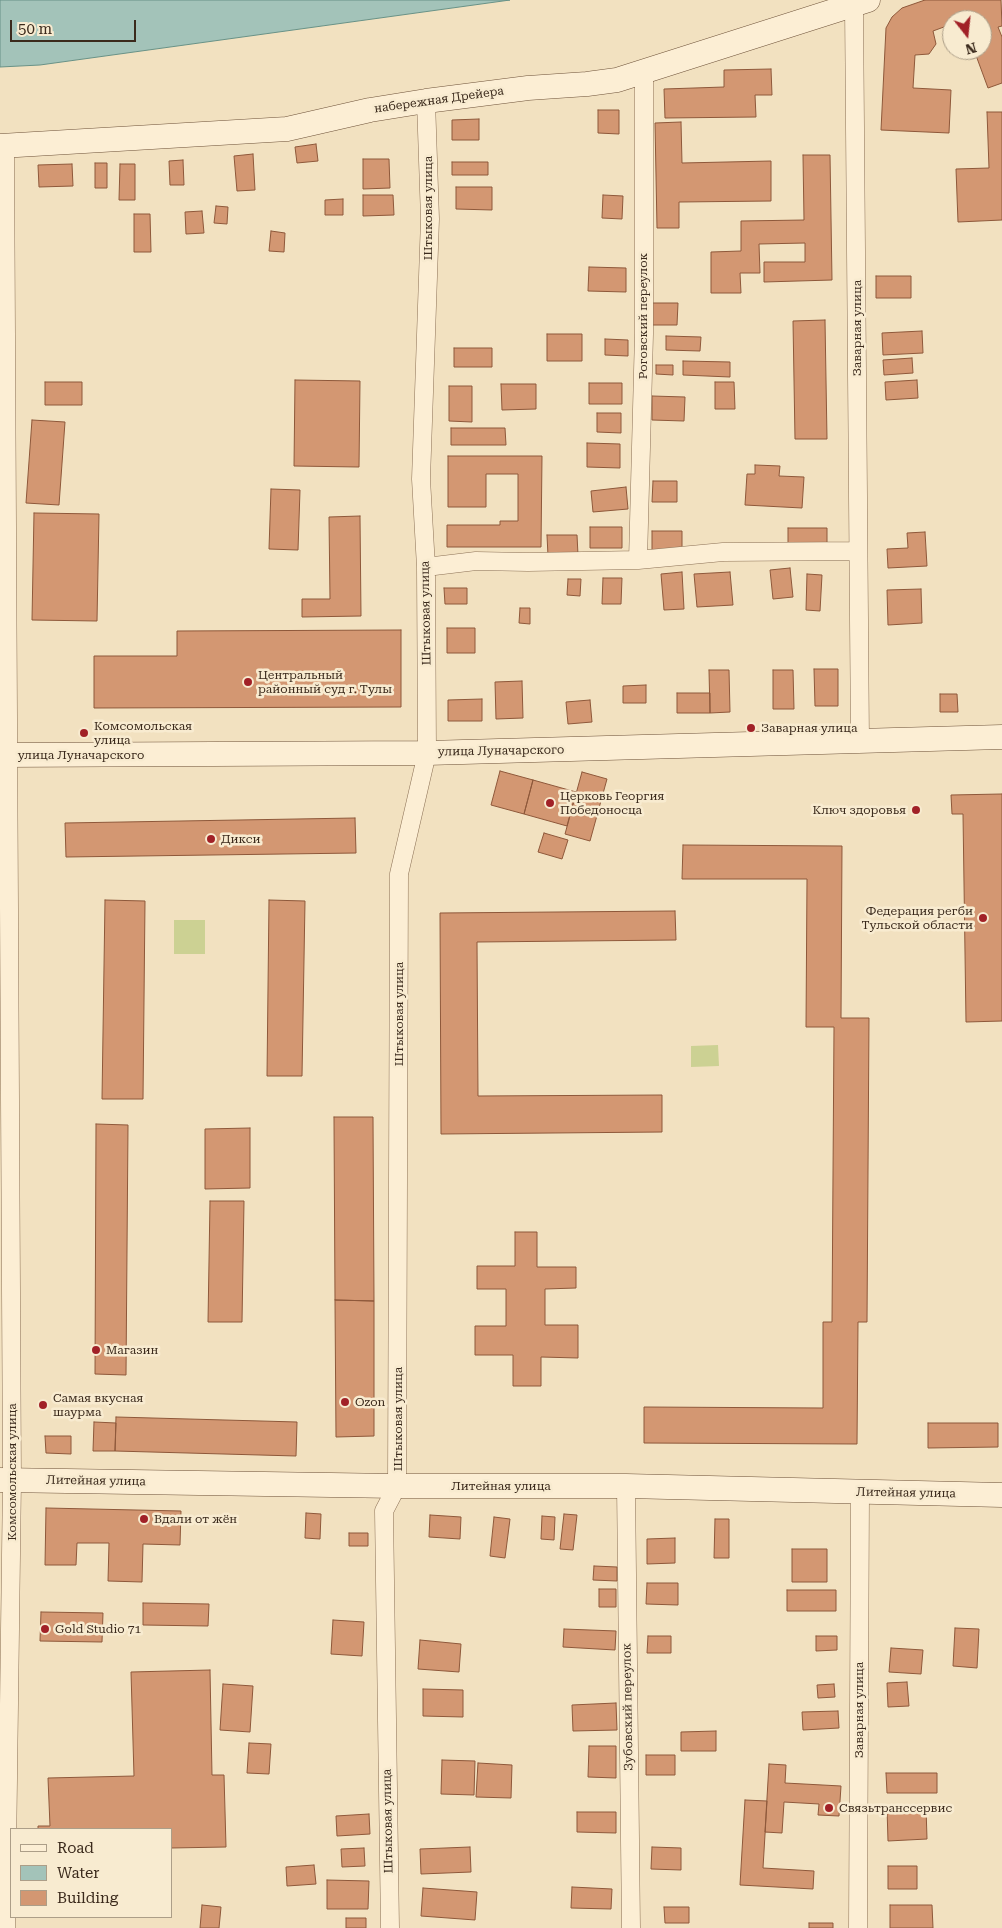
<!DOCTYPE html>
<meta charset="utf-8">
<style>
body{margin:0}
#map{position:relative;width:1002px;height:1928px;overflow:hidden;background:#f2e1c0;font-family:"Roboto Serif",serif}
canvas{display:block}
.legend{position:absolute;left:10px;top:1828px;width:162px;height:90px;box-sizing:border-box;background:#f8ebd0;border:1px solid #ac9e88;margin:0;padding:6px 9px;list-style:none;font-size:15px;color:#3b2a1c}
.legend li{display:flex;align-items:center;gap:10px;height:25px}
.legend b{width:25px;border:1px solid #ac9e88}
.north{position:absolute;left:942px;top:10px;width:50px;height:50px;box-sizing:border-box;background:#f8ebd0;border:1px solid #ac9e88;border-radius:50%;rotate:164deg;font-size:14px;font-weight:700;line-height:20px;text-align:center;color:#3b2a1c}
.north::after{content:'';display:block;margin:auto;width:18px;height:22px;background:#a12127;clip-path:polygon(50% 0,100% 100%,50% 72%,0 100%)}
.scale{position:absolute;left:10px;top:20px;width:126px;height:22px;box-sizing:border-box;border:2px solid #3b2a1c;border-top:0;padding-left:6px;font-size:15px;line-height:18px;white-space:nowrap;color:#3b2a1c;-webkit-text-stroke:4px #f8ebd0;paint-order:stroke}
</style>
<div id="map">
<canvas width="1002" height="1928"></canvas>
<ul class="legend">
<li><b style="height:6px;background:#fceed4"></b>Road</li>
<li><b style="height:14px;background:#a3c3b9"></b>Water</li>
<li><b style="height:14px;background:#d39772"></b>Building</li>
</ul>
<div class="north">N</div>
<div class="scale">50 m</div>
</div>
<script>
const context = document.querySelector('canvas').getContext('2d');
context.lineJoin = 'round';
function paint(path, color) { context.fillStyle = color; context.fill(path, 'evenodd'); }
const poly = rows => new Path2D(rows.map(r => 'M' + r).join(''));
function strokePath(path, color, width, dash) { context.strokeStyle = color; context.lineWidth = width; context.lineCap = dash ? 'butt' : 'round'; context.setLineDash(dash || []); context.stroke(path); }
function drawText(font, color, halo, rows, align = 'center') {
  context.font = font + ' "Roboto Serif",serif'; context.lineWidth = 5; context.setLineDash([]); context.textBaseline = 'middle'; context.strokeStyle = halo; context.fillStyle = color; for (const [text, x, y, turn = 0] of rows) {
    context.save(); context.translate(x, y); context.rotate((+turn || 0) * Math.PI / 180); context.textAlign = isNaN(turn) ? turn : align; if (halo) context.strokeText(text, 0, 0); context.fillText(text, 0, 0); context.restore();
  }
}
const green = poly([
 [174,920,205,920,205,954,174,954],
 [718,1045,719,1066,691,1067,691,1046]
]);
const water = poly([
 [0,0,510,0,40,65,0,67,0,0]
]);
const building = poly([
 [925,0,1001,0,1002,26,998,27,1002,37,1002,83,988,88,974,50,982,50,982,20,952,20,952,24,933,31,936,44,929,54,915,55,913,88,951,90,949,133,881,130,886,28,892,17,902,8,925,0],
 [771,69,772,95,755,95,756,117,665,118,664,89,724,87,724,70,771,69],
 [598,110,619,110,619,134,598,133,598,110],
 [987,112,1002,112,1002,220,958,222,956,169,989,168,987,112],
 [479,119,479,140,452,140,452,120,479,119],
 [681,122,682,163,771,161,771,201,679,202,679,228,657,228,655,123,681,122],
 [316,144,318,161,297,163,295,147,316,144],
 [253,154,255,190,237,191,234,156,253,154],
 [803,155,830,155,832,280,764,282,764,262,805,262,805,243,759,244,760,273,740,273,741,293,711,293,711,252,741,251,741,221,804,220,803,155],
 [363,159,389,159,390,188,363,189,363,159],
 [183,160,184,185,170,185,169,161,183,160],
 [452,162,488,162,488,175,452,175,452,162],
 [95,163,107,163,107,188,95,188,95,163],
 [72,164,73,186,39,187,38,165,72,164],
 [120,164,135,164,135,200,119,200,120,164],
 [456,187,492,187,492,210,456,209,456,187],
 [363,195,393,195,394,215,363,216,363,195],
 [603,195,623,196,622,219,602,218,603,195],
 [343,199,343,215,325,215,325,200,343,199],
 [216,206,228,207,227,224,214,223,216,206],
 [202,211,204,233,186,234,185,212,202,211],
 [134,214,150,214,151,252,134,252,134,214],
 [271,231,285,233,284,252,269,251,271,231],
 [589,267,626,268,626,292,588,291,589,267],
 [876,276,911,276,911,298,876,298,876,276],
 [652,303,678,303,677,325,652,325,652,303],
 [825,320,827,439,795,439,793,321,825,320],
 [922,331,923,353,883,355,882,333,922,331],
 [547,334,582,334,582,361,547,361,547,334],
 [666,336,701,337,700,351,666,350,666,336],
 [605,339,628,340,628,356,605,355,605,339],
 [454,348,492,348,492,367,454,367,454,348],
 [912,358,913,373,884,375,883,360,912,358],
 [683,361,730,362,730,377,683,375,683,361],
 [656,365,673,365,673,375,656,374,656,365],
 [295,380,360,381,359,467,294,466,295,380],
 [917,380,918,398,886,400,885,382,917,380],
 [45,382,82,382,82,405,45,405,45,382],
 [715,382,734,382,735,409,715,409,715,382],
 [589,383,622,383,622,404,589,404,589,383],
 [501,384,536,384,536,409,502,410,501,384],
 [449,386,472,386,472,422,449,421,449,386],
 [652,396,685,397,684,421,652,420,652,396],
 [597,413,621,413,621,433,597,432,597,413],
 [32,420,65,422,59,505,26,503,32,420],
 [451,428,505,428,506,445,451,445,451,428],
 [587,443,620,444,620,468,587,467,587,443],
 [448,456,542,456,541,547,447,547,447,525,500,525,500,521,518,521,518,474,486,474,486,507,448,507,448,456],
 [755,465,780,466,779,476,804,477,802,508,745,505,747,474,755,474,755,465],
 [653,481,677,481,677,502,652,502,653,481],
 [626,487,628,509,593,512,591,491,626,487],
 [271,489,300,490,298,550,269,549,271,489],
 [34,513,99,514,97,621,32,620,34,513],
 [360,516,361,616,302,617,302,599,330,599,329,517,360,516],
 [590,527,622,527,622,548,590,548,590,527],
 [788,528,827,528,827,546,788,546,788,528],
 [652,531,682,531,682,550,652,550,652,531],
 [925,532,927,566,888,568,887,549,908,548,907,533,925,532],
 [547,535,577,535,578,555,548,556,547,535],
 [790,568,793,597,773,599,770,570,790,568],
 [682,572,684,609,664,610,661,574,682,572],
 [730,572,733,605,697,607,694,574,730,572],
 [807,574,822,575,820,611,806,610,807,574],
 [603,578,622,578,621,604,602,604,603,578],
 [568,579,581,579,580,596,567,595,568,579],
 [444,588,467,588,467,604,445,604,444,588],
 [921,589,922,623,888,625,887,590,921,589],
 [520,608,530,608,530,624,519,623,520,608],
 [447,628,475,628,475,653,447,653,447,628],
 [401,630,401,707,94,708,94,656,177,656,177,631,401,630],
 [814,669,838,669,838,706,815,706,814,669],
 [709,670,729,670,730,712,710,713,709,670],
 [773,670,793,670,794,709,773,709,773,670],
 [522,681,523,718,496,719,495,682,522,681],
 [646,685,646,703,623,703,623,686,646,685],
 [677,693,710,693,710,713,677,713,677,693],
 [940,694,957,694,958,712,940,712,940,694],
 [482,699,482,721,448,721,448,700,482,699],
 [590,700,592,722,568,724,566,702,590,700],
 [500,771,533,780,524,814,491,805,500,771],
 [582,772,607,779,590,841,565,834,582,772],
 [533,780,576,792,567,826,524,814,533,780],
 [1002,794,1002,1021,966,1022,963,814,952,814,951,795,1002,794],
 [355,818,356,853,66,857,65,823,355,818],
 [544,833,568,840,562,859,538,852,544,833],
 [683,845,842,846,841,1018,869,1018,867,1322,858,1322,857,1444,644,1443,644,1407,823,1408,823,1322,832,1322,834,1027,806,1027,807,879,682,879,683,845],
 [105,900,145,901,143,1099,102,1099,105,900],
 [269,900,305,901,302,1076,267,1076,269,900],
 [675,911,676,940,477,942,478,1096,662,1095,662,1132,441,1134,440,913,675,911],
 [334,1117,373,1117,374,1301,335,1300,334,1117],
 [96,1124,128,1125,126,1375,95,1374,96,1124],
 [250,1128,250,1188,205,1189,205,1129,250,1128],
 [210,1201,244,1201,242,1322,208,1322,210,1201],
 [515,1232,537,1232,537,1267,576,1267,576,1288,545,1289,545,1325,578,1325,578,1358,541,1357,541,1386,513,1386,513,1355,475,1355,475,1326,506,1326,506,1289,477,1289,477,1266,515,1266,515,1232],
 [335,1300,374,1301,374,1436,336,1437,335,1300],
 [116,1417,297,1422,296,1456,115,1451,116,1417],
 [94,1422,116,1423,115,1451,93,1451,94,1422],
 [928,1423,998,1423,998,1447,928,1448,928,1423],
 [45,1436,71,1436,71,1454,46,1453,45,1436],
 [46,1508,181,1511,180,1545,143,1544,142,1582,108,1581,109,1543,77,1543,76,1565,45,1565,46,1508],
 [306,1513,321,1514,320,1539,305,1538,306,1513],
 [564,1514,577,1515,573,1550,560,1549,564,1514],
 [430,1515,461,1517,460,1539,429,1537,430,1515],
 [542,1516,555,1517,554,1540,541,1539,542,1516],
 [494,1517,510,1519,505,1558,490,1556,494,1517],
 [715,1519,729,1519,729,1558,714,1558,715,1519],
 [349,1533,368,1533,368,1546,349,1546,349,1533],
 [675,1538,675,1563,647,1564,647,1539,675,1538],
 [792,1549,827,1549,827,1582,792,1582,792,1549],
 [594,1566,617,1567,617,1581,593,1580,594,1566],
 [647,1583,678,1583,678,1605,646,1604,647,1583],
 [599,1589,616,1589,616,1607,599,1607,599,1589],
 [787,1590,836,1590,836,1611,787,1611,787,1590],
 [143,1603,209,1604,208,1626,143,1625,143,1603],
 [41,1612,103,1613,102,1642,40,1641,41,1612],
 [333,1620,364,1622,362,1656,331,1654,333,1620],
 [955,1628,979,1629,977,1668,953,1666,955,1628],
 [564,1629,616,1631,615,1650,563,1647,564,1629],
 [648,1636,671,1636,671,1653,647,1653,648,1636],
 [816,1636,837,1636,837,1650,816,1651,816,1636],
 [420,1640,461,1644,459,1672,418,1669,420,1640],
 [891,1648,923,1650,921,1674,889,1672,891,1648],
 [210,1670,212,1775,224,1775,226,1847,171,1848,171,1829,38,1829,38,1826,50,1826,48,1778,134,1776,131,1672,210,1670],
 [907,1682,909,1706,888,1707,887,1683,907,1682],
 [223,1684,253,1686,250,1732,220,1730,223,1684],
 [834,1684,835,1697,818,1698,817,1685,834,1684],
 [423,1689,463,1690,463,1717,423,1716,423,1689],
 [616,1703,617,1730,573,1731,572,1705,616,1703],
 [838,1711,839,1728,803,1730,802,1712,838,1711],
 [716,1731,716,1751,681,1751,681,1732,716,1731],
 [249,1743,271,1744,269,1774,247,1773,249,1743],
 [589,1746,616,1746,616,1778,588,1777,589,1746],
 [646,1755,675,1755,675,1775,646,1775,646,1755],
 [442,1760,475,1761,474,1795,441,1794,442,1760],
 [478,1763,512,1765,511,1798,476,1797,478,1763],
 [769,1764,786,1765,785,1783,841,1786,839,1816,818,1815,819,1804,784,1802,782,1833,765,1832,769,1764],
 [886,1773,937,1773,937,1793,887,1793,886,1773],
 [745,1800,767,1801,763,1868,814,1871,813,1889,740,1885,745,1800],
 [926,1807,927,1839,888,1841,887,1808,926,1807],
 [577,1812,616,1812,616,1833,577,1832,577,1812],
 [369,1814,370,1834,337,1836,336,1816,369,1814],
 [470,1847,471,1872,421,1874,420,1849,470,1847],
 [652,1847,681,1848,681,1870,651,1869,652,1847],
 [364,1848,365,1866,342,1867,341,1849,364,1848],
 [314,1865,316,1884,287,1886,286,1867,314,1865],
 [888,1866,917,1866,917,1889,888,1889,888,1866],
 [327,1880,369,1881,368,1909,327,1909,327,1880],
 [572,1887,612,1889,611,1909,571,1908,572,1887],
 [423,1888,477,1892,475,1920,421,1916,423,1888],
 [202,1905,221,1907,219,1928,200,1928,202,1905],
 [890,1905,932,1905,933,1928,890,1928,890,1905],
 [664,1907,689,1907,689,1923,665,1923,664,1907],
 [346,1918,366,1918,366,1928,346,1928,346,1918],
 [809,1923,833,1923,833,1928,809,1928,809,1923]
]);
const street = poly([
 [854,5,860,742],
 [5,145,12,1480,6,1928],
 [638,560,644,334,644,71],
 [426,567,476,561,528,562,638,560,723,552,858,551],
 [626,1486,631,1928],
 [390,1928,384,1511,397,1486,399,874,427,753,426,567,421,479,430,219,426,101],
 [858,1928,860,1492]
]);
const secondary = poly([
 [0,146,287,129,370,110,426,101,528,88,587,84,617,80,868,0],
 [0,755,427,753,1002,737],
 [0,1480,397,1486,626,1486,1002,1495]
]);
const markers = [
 [248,682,5,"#a12127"],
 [751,728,5,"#a12127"],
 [84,733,5,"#a12127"],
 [550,803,5,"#a12127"],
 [916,810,5,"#a12127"],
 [211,839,5,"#a12127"],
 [983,918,5,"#a12127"],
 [96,1350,5,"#a12127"],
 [345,1402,5,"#a12127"],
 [43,1405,5,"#a12127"],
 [144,1519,5,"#a12127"],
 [45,1629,5,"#a12127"],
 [829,1808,5,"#a12127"]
];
const streetNames = [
 ["набережная Дрейера",439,100,-8],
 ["Штыковая улица",428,208,-90],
 ["Роговский переулок",643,316,-90],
 ["Заварная улица",857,328,-90],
 ["Штыковая улица",426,613,-91],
 ["улица Луначарского",501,751,-1],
 ["улица Луначарского",81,755],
 ["Штыковая улица",399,1014,-90],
 ["Штыковая улица",398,1419,-90],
 ["Комсомольская улица",12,1472,-90],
 ["Литейная улица",96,1481,1],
 ["Литейная улица",501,1486],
 ["Литейная улица",906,1493,1],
 ["Зубовский переулок",628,1707,-91],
 ["Заварная улица",859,1710,-90],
 ["Штыковая улица",388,1821,-91]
];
const poiNames = [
 ["Центральный",258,675],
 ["районный суд г. Тулы",258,689],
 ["Комсомольская",94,726],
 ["улица",94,740],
 ["Заварная улица",761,728],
 ["Церковь Георгия",560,796],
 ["Победоносца",560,810],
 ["Ключ здоровья",906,810,"right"],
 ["Дикси",221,839],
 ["Федерация регби",973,911,"right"],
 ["Тульской области",973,925,"right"],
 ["Магазин",106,1350],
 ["Самая вкусная",53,1398],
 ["шаурма",53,1412],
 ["Ozon",355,1402],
 ["Вдали от жён",154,1519],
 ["Gold Studio 71",55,1629],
 ["Связьтранссервис",839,1808]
];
paint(green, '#ccd193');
paint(water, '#a3c3b9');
strokePath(water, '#699287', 1);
paint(building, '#d39772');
strokePath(building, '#8e583a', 1);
strokePath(street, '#8c7156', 19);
strokePath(secondary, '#6e5239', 25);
strokePath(street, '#fceed4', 18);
strokePath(secondary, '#fceed4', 24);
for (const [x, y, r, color] of markers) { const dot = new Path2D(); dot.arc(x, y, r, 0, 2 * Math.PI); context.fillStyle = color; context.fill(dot); strokePath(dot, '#f8ebd0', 2); }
drawText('12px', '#3b2a1c', '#f8ebd0', streetNames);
drawText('12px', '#3b2a1c', '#f8ebd0', poiNames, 'left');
</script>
